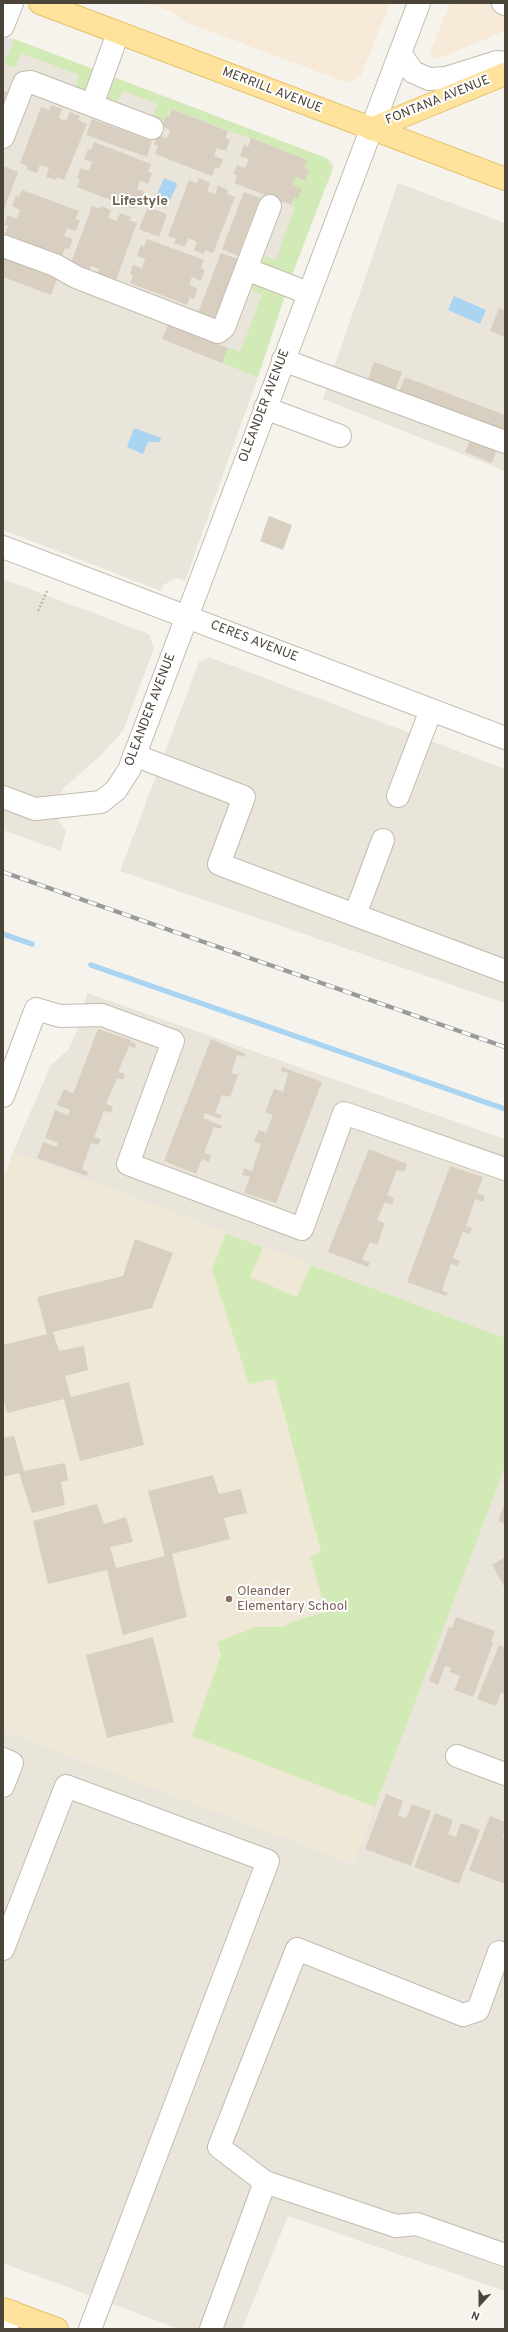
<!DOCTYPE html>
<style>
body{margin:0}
#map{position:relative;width:508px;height:2332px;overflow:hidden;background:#f6f3ec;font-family:Overpass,sans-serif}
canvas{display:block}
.frame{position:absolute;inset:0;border:4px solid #4b4439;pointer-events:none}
.north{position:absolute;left:460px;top:2284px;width:40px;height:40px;-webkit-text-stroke:3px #fff;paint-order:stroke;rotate:201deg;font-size:11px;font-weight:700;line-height:16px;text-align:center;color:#4b4439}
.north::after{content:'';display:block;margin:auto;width:14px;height:18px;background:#4b4439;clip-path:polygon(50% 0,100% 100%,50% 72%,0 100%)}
</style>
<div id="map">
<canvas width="508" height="2332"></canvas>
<div class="frame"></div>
<div class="north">N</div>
</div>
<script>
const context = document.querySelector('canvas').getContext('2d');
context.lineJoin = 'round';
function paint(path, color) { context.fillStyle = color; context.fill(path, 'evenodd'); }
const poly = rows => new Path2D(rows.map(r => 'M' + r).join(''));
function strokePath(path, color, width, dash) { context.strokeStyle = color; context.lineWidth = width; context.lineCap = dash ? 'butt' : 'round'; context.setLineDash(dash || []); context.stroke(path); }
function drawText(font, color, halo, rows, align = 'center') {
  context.font = font + ' Overpass,sans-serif'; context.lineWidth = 4; context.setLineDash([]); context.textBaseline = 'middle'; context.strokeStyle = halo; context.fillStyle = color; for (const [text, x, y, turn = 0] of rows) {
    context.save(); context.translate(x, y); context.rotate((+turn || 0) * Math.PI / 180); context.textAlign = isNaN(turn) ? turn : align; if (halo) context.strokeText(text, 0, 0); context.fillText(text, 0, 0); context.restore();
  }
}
const residential = poly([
 [14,39,326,158,332,162,333,168,283,299,258,377,185,581,176,578,163,585,161,591,3,530,3,66],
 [398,183,505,223,505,471,323,399],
 [3,579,149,634,154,648,123,731,100,756,64,788,57,799,59,822,66,831,61,851,3,830],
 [209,657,505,769,505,1003,120,871,199,662],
 [87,993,505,1139,505,1338,13,1152,51,1065,68,1050,79,1026],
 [505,1467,505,2291,288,2216,242,2329,179,2329,3,2263,3,1730,353,1864]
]);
const commercial = poly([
 [147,3,390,3,361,76,348,83,185,22,174,13],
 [450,3,505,3,505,31,437,59,433,58,430,53]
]);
const education = poly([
 [13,1152,505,1338,505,1467,353,1864,3,1730,3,1179]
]);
const green = poly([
 [14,39,93,69,86,90,75,88,79,75,21,53,15,67,4,64],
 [116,78,326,158,333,168,292,274,262,264,265,256,276,260,295,207,291,205,294,197,298,198,302,189,293,185,296,177,304,181,309,170,304,168,307,160,172,109,163,122,153,116,158,104,123,91,116,104,106,101,110,86],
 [254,284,285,296,258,377,222,363,228,348,240,352,262,295,252,291],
 [226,1233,263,1247,250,1277,297,1297,311,1265,505,1338,505,1467,375,1807,192,1736,221,1655,217,1642,256,1627,283,1627,291,1622,326,1612,310,1556,321,1552,275,1379,249,1384,212,1270]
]);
const parking = poly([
 [3,36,14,39,3,66]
]);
const water = poly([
 [164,178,176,183,177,185,166,208,154,201],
 [454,296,486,310,480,324,448,310],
 [134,428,161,438,160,442,148,442,143,454,127,447]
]);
const stream = poly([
 [3,934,32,944],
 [91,965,505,1109]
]);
const building = poly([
 [3,91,7,92,3,103],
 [51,105,62,109,59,118,66,121,70,112,80,116,78,120,87,124,64,180,57,177,56,180,46,177,49,168,40,165,37,173,26,169,27,166,20,163,41,107,49,110],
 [172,109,228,131,225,138,230,140,226,151,217,148,214,156,223,159,219,169,215,167,212,176,155,154,158,146,154,145,158,135,167,138,170,130,162,126,166,116,169,117],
 [92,119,152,141,147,157,86,135],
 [251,138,307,160,304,168,309,170,305,181,296,177,293,185,302,189,298,199,294,197,291,205,234,183,237,176,233,174,237,165,245,168,249,159,240,156,244,145,248,147],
 [94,142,151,164,148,172,152,173,148,184,140,181,137,189,145,192,142,202,137,201,134,209,77,187,80,179,77,178,81,168,89,171,92,162,84,159,88,149,91,150],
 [3,166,18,172,3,212],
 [199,178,210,183,207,191,215,194,218,185,228,190,227,194,235,197,213,253,205,250,204,254,194,250,197,242,188,238,185,247,174,243,176,239,168,236,189,180,197,183],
 [22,190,79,211,75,219,80,220,76,231,67,228,64,236,73,239,69,249,65,248,62,256,5,234,8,226,4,225,8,215,17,219,20,210,12,206,16,196,19,197],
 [244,192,260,198,238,256,222,249],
 [92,206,100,209,101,206,111,210,108,218,117,221,120,213,131,217,129,220,137,223,116,280,108,277,106,281,95,277,99,269,91,266,87,274,71,263],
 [148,207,167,214,159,237,139,229],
 [147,239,204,260,201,268,205,270,201,281,192,277,189,285,198,289,194,299,190,297,187,305,130,283,133,276,130,274,133,265,142,268,145,259,137,256,141,245,144,247],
 [221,253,238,259,216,319,198,313],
 [3,258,57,279,51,295,3,277],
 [499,308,505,310,505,337,490,331],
 [168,325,228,348,222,363,162,339],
 [374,362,402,372,396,389,368,379],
 [405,377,505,415,505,431,399,391],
 [471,438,497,448,492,463,465,452],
 [269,516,292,525,283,550,260,541],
 [98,1029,131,1040,130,1042,136,1044,135,1048,129,1046,118,1072,125,1074,123,1080,117,1078,106,1104,113,1107,111,1113,104,1111,94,1137,101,1139,98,1145,91,1143,82,1169,88,1172,87,1176,37,1158,43,1142,57,1147,58,1143,45,1138,55,1110,68,1115,70,1110,57,1105,64,1089,73,1094],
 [211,1039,246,1054,244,1057,237,1055,231,1073,238,1075,230,1097,222,1095,215,1113,222,1115,220,1119,205,1113,203,1118,222,1126,220,1129,214,1127,204,1153,211,1155,209,1162,202,1159,196,1174,164,1161],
 [282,1067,322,1082,276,1203,244,1193,250,1177,242,1175,244,1168,252,1171,261,1144,254,1142,259,1130,266,1133,273,1115,265,1112,274,1089,283,1092,288,1073,281,1071],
 [369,1149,407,1164,404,1172,397,1170,387,1195,394,1198,392,1205,385,1202,377,1220,385,1223,377,1245,370,1242,362,1260,370,1262,368,1267,328,1252],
 [450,1166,483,1177,477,1193,485,1196,483,1202,475,1199,466,1226,472,1228,470,1234,463,1232,453,1258,460,1261,458,1266,451,1264,442,1290,448,1293,446,1296,407,1282],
 [135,1239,173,1253,152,1308,53,1332,59,1351,84,1346,88,1370,65,1376,71,1397,129,1382,144,1445,80,1461,64,1399,7,1413,3,1398,3,1345,47,1334,37,1297,123,1276],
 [14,1436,24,1471,65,1463,68,1480,61,1482,65,1505,32,1513,19,1473,3,1477,3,1438],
 [213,1475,219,1494,241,1489,247,1513,224,1518,230,1539,172,1554,187,1617,123,1635,107,1570,48,1584,33,1521,97,1504,104,1524,126,1517,133,1542,110,1547,116,1568,165,1556,148,1491],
 [505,1502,505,1524,498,1521],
 [505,1557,505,1588,492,1565],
 [456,1617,495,1631,491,1642,493,1643,473,1697,454,1690,460,1676,449,1672,451,1668,445,1666,438,1685,429,1681,449,1627,452,1628],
 [153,1637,174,1722,107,1738,86,1655],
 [499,1645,505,1648,505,1694,501,1692,496,1706,477,1699],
 [386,1794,403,1801,398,1815,406,1818,412,1804,431,1811,411,1866,365,1849],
 [435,1813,453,1820,448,1834,456,1837,461,1823,480,1830,459,1884,414,1867],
 [490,1816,505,1822,503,1837,505,1838,505,1884,469,1870]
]);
const path = poly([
 [38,611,47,591]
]);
const minor = poly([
 [503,3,505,4],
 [3,26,12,3],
 [400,53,413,72,429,79,446,78,497,62,505,63],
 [92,105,118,33],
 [3,137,24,83,31,82,152,128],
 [3,246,55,265,76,277,218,332,224,327,270,206],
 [246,269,308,293],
 [283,360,505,442],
 [265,408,340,436],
 [3,547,505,738],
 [134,755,244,797,219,864,355,915,383,840],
 [398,796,431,710],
 [3,797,35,809,101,802,116,790,129,770,419,3],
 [355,915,505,971],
 [3,1096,36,1009,60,1016,102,1015,173,1041,128,1164,302,1229,344,1113,505,1169],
 [457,1756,505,1774],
 [3,1759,12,1763,3,1786],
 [3,1949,66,1786,268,1861,90,2329],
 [265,2182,396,2226,417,2224,505,2255],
 [6,2329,12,2312],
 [211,2329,265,2182,219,2147,297,1949,463,2015,478,2010,499,1952,505,1955]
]);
const major = poly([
 [40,3,505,179],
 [371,129,505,74],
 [3,2309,57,2329]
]);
const rail = poly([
 [3,872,505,1047]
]);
const markers = [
 [229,1599,4,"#8d6e63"]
];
const streetNames = [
 ["MERRILL AVENUE",272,91,21],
 ["FONTANA AVENUE",438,101,-22],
 ["OLEANDER AVENUE",265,406,-69],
 ["CERES AVENUE",254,642,21],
 ["OLEANDER AVENUE",151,710,-69]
];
const educationNames = [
 ["Oleander",237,1592],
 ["Elementary School",237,1607]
];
const neighbourhoodNames = [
 ["Lifestyle",140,202]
];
paint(residential, '#eae5da');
paint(commercial, '#f7ead8');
paint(education, '#efe8d6');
paint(green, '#d2eab5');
paint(parking, '#e5e3e0');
paint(water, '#a9d4f2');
strokePath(stream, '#a9d4f2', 5.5);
paint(building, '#d8cfc1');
strokePath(minor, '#c2bbae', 24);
strokePath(major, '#e6c16a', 24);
strokePath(path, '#c4b79f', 2.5, [2, 2]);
strokePath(minor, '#fff', 22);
strokePath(major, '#ffe39c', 22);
strokePath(rail, '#9a9a9a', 4.5);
strokePath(rail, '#fff', 3, [9]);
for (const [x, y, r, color] of markers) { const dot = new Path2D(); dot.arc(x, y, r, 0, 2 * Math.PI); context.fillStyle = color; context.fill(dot); strokePath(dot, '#fff', 1.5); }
drawText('13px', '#4b4439', '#fff', streetNames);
drawText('13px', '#785e54', '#fff', educationNames, 'left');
drawText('bold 14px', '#6e6250', '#fff', neighbourhoodNames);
</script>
